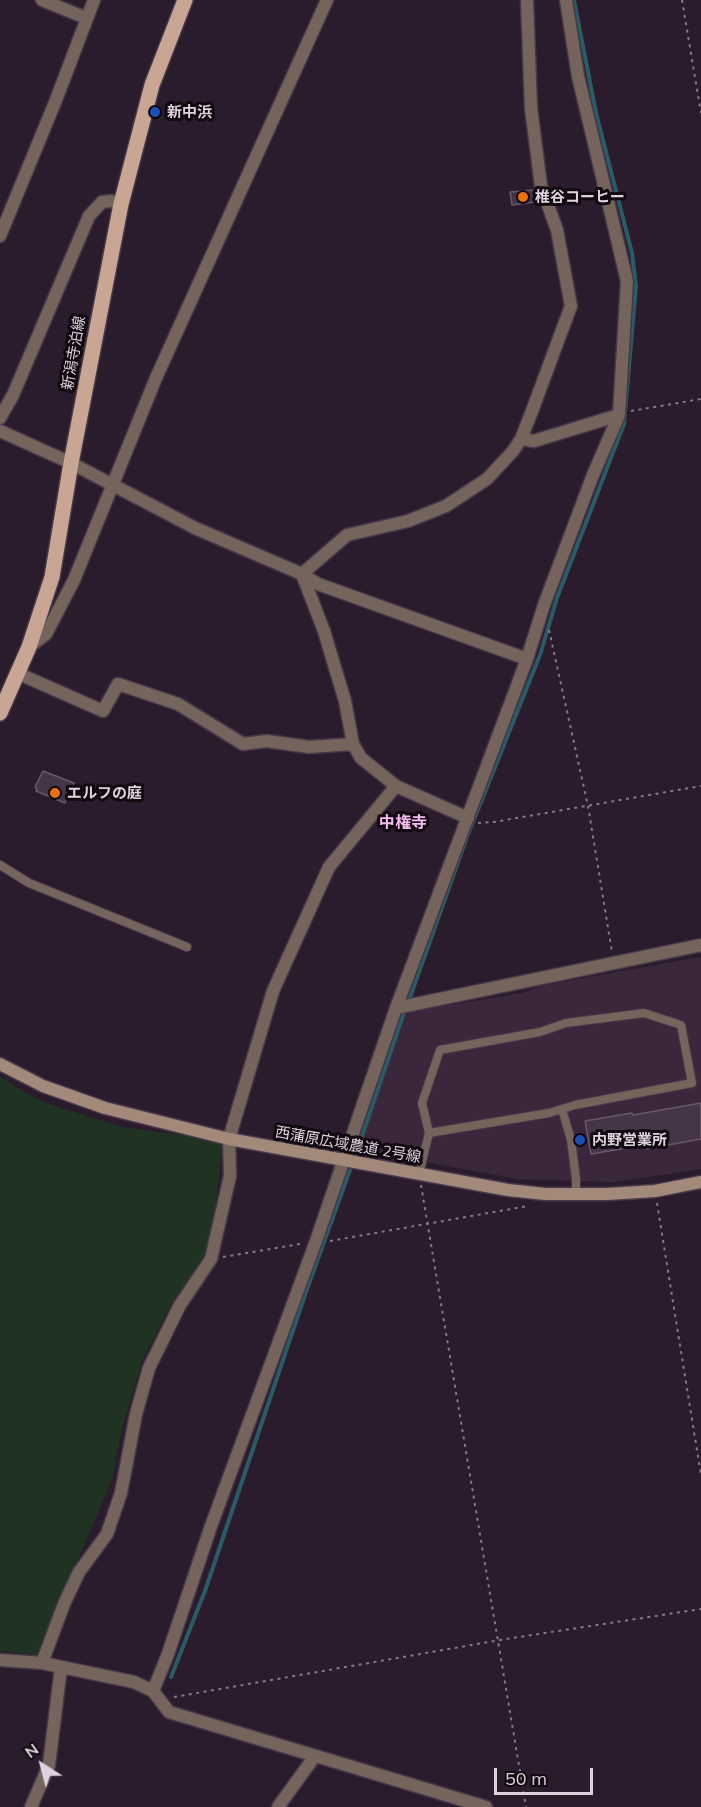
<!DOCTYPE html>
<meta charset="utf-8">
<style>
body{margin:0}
#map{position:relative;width:701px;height:1807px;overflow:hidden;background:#2b1c2d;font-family:Mulish,sans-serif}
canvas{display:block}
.north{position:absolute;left:12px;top:1735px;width:60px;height:60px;-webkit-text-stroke:4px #100910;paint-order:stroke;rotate:324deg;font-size:16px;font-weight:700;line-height:24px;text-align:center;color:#ddd2dd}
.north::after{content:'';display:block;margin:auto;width:21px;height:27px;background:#ddd2dd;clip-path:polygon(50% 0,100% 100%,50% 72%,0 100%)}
.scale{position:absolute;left:494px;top:1768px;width:99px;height:27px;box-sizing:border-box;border:3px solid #ddd2dd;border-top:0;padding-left:8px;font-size:18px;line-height:21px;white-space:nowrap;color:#ddd2dd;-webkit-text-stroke:4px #100910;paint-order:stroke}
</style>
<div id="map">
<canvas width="701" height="1807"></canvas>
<div class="north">N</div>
<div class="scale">50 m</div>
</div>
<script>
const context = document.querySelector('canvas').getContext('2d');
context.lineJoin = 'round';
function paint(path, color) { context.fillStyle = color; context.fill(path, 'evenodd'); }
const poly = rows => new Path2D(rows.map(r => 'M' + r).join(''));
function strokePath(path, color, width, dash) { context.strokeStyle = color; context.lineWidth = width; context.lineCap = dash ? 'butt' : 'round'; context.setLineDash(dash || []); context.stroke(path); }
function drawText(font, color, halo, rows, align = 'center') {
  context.font = font + ' Mulish,"Noto Sans JP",sans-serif'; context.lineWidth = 6; context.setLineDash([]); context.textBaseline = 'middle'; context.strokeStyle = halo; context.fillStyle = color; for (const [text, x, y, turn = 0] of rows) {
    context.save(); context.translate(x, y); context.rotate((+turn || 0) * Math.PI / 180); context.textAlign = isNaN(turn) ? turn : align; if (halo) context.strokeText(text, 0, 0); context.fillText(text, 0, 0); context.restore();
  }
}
const built = poly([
 [701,957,701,1169,613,1182,518,1179,359,1150,407,1012,523,993,544,985]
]);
const green = poly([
 [0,1076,17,1088,48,1104,122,1127,223,1141,211,1246,171,1305,142,1361,122,1428,112,1480,37,1655,0,1651]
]);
const stream = poly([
 [408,1003,467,837,540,655,557,598,624,424,636,286,632,253,596,113,574,0],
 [171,1677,205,1591,307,1289,359,1145,405,1010]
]);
const building = poly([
 [533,190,535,202,512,205,510,192,533,190],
 [43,771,74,783,65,803,36,791,37,789,35,787,43,771],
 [701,1103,701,1139,646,1149,645,1145,591,1154,585,1121,632,1113,633,1115,701,1103]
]);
const path = poly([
 [682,0,701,113],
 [631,411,701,399],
 [549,630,588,806,612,952],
 [478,823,494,822,701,786],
 [421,1185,526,1807],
 [657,1203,701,1475],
 [330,1241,528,1206],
 [223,1257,300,1244],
 [174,1697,506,1639,701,1609]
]);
const lane = poly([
 [0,865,29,883,187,947],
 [562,1109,571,1140,576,1179,576,1194],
 [419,1174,429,1133,422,1103,440,1050,540,1032,566,1023,644,1013,681,1025,692,1083,575,1105,549,1113,429,1133]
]);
const street = poly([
 [42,0,86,18],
 [0,236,56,100,94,0],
 [0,418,13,395,89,216,102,202,111,201,121,204],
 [0,431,71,463,195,528,302,574,318,584,527,659],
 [521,439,534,441,619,415],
 [302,574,347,535,408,521,446,506,487,479,513,451,521,439,532,411,571,306,557,230,541,186,531,108,527,0],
 [302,574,324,631,345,701,353,744,361,758,396,786,468,818],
 [29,647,46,634,74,580,156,378,327,0],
 [17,673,103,711,118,684,178,704,243,744,267,741,309,747,353,744],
 [396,1008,701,945],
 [0,1660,42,1663,134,1682,153,1691,169,1712,486,1807],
 [42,1663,64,1604,79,1572,107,1534,121,1493,136,1414,149,1368,180,1305,211,1259,230,1176,229,1139,273,991,329,867,396,786],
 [153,1691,168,1654,211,1526,316,1241,396,1008,527,659,544,605,593,475,619,415,627,281,578,76,566,0],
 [31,1807,49,1765,61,1667],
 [278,1807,315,1756]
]);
const secondary = poly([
 [0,1064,43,1086,105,1108,229,1139,508,1190,545,1194,608,1194,655,1191,701,1182]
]);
const primary = poly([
 [0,713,29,647,52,577,71,463,121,204,152,85,185,0]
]);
const markers = [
 [155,112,6,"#1a4fb4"],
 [523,197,6,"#e8710a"],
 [55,793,6,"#e8710a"],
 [580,1140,6,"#1a4fb4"]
];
const poiNames = [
 ["新中浜",167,112],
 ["椎谷コーヒー",535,197],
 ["エルフの庭",67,793],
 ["内野営業所",592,1140]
];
const streetNames = [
 ["新潟寺泊線",74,353,-80],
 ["西蒲原広域農道 2号線",348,1145,10]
];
const neighbourhoodNames = [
 ["中権寺",403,823]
];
paint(built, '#3b273c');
paint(green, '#203322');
strokePath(stream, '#285c66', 4);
paint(building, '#453546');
strokePath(building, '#69586a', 1.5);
strokePath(lane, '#473949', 10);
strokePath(street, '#473949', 15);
strokePath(secondary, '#473949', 15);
strokePath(primary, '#473949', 18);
strokePath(path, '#877a88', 2, [3, 4.5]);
strokePath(lane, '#75645b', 8);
strokePath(street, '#75645b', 12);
strokePath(secondary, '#a3897a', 12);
strokePath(primary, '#c8a693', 15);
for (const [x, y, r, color] of markers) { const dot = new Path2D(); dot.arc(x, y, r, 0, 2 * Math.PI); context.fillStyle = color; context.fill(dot); strokePath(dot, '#100910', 2); }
drawText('bold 15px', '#ddd2dd', '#100910', poiNames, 'left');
drawText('15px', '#ddd2dd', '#100910', streetNames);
drawText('bold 16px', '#f7bbf4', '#100910', neighbourhoodNames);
</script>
